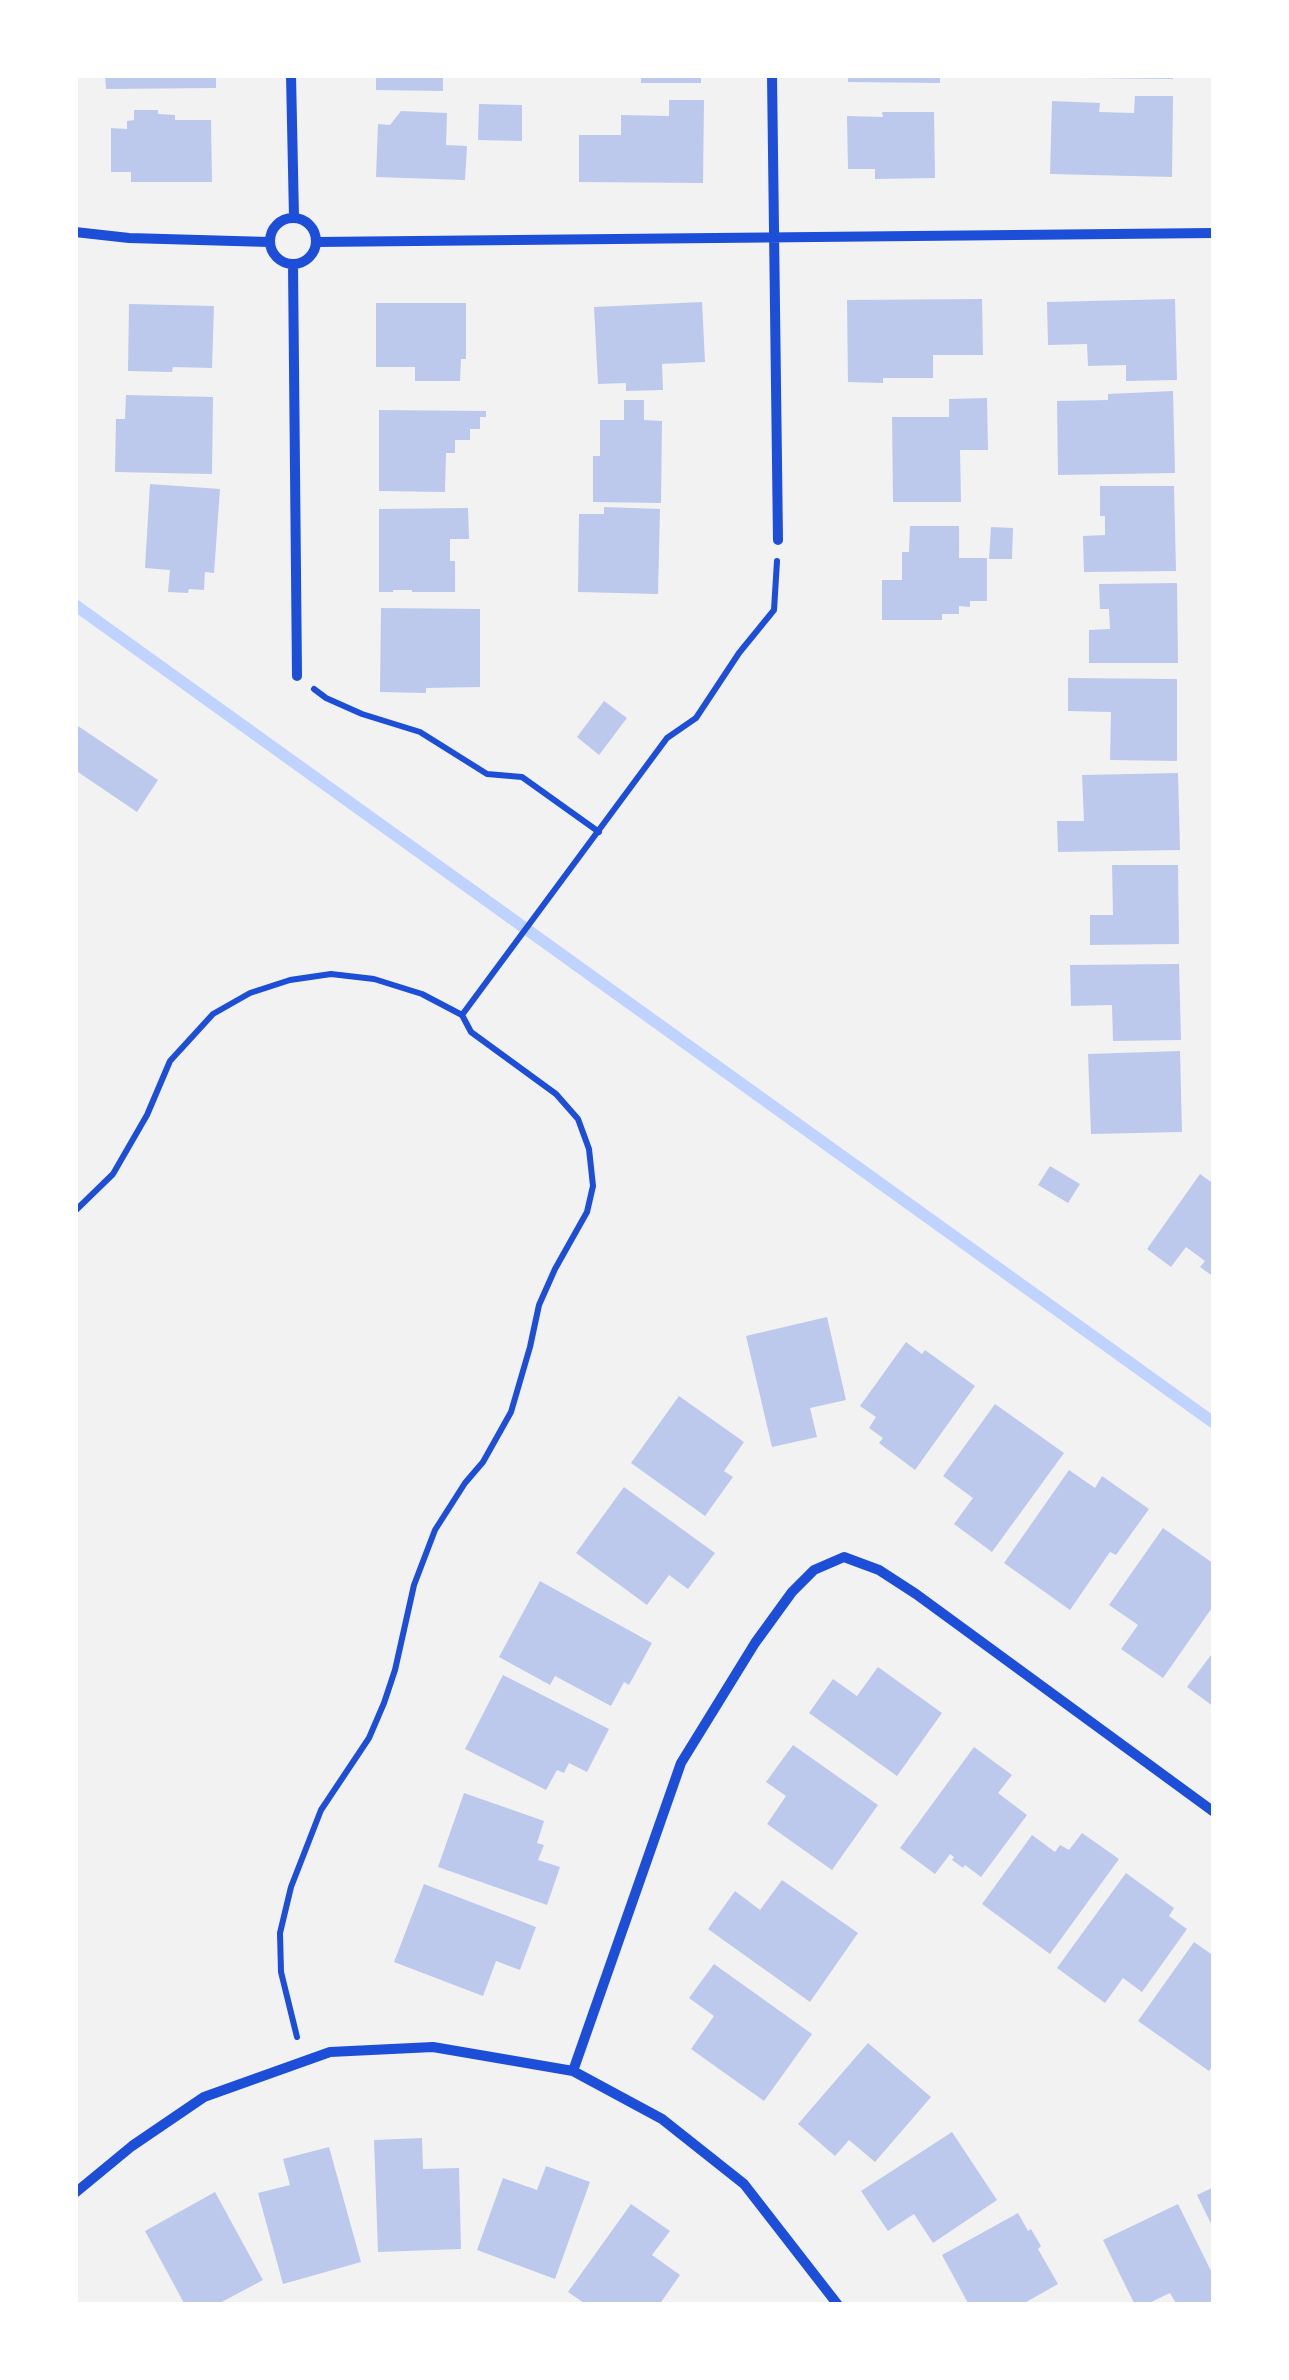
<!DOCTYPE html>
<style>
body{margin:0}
#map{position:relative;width:1289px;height:2380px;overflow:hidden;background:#f2f2f2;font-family:Karla,sans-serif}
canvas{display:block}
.frame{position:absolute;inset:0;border:78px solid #fff;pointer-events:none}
</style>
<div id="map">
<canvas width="1289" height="2380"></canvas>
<div class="frame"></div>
</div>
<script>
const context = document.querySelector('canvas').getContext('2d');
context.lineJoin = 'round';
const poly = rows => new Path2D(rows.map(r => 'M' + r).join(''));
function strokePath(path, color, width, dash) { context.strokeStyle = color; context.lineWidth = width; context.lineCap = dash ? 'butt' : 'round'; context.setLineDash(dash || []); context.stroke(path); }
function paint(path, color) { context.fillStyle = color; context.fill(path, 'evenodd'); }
const stream = poly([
 [75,605,1214,1423]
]);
const building = poly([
 [105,75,216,75,216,88,106,89],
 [376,75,443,75,443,91,376,90],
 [641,75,701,75,701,83,641,83],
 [848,75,940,75,940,83,848,82],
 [1083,75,1173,75,1173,79,1083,78],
 [1135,96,1173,96,1172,177,1050,174,1052,101,1100,103,1099,112,1134,113],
 [669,100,704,100,703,183,579,182,579,135,621,135,621,115,669,116],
 [479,104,522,105,522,141,478,140],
 [134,110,158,110,158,114,175,115,175,120,211,120,212,182,131,182,131,172,111,172,111,128,127,129,127,121,134,120],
 [401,111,447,113,446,145,467,146,465,180,376,177,378,124,390,125],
 [882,112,934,112,935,178,875,179,875,169,848,169,847,116,883,117],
 [982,299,983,355,933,355,933,378,883,378,883,383,848,382,847,300],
 [1175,299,1177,380,1126,381,1126,365,1088,366,1087,344,1048,345,1047,302],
 [702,302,705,362,662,364,663,390,626,391,626,383,598,384,594,307],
 [376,303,466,303,466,359,461,359,460,381,415,381,415,367,376,367],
 [129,304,214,306,212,368,173,367,172,372,128,371],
 [1173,391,1175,473,1058,475,1057,401,1108,400,1108,394],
 [126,395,213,397,212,474,115,472,116,419,125,419],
 [987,398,988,450,960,450,961,502,893,502,892,417,949,417,949,399],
 [624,400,644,400,644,420,662,421,661,503,593,502,593,456,600,456,600,420,624,420],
 [379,410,486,411,486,417,480,417,480,429,470,429,470,440,455,440,455,453,446,453,445,492,379,491],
 [150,484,220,489,214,573,205,572,204,590,189,589,188,593,168,592,170,570,145,568],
 [1100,486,1174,486,1176,571,1084,572,1083,536,1105,535,1105,516,1100,516],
 [604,507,660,509,658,594,578,592,579,514,604,514],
 [468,508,469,539,450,539,450,561,455,561,455,592,412,592,412,590,393,590,393,592,379,592,379,509],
 [910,526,959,526,959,558,987,558,987,601,970,601,970,607,959,606,959,614,942,614,942,620,882,620,882,580,902,580,902,552,909,552],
 [991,527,1013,528,1012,559,989,559],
 [1177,583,1178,663,1089,663,1089,630,1110,629,1109,609,1100,609,1099,584],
 [381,608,480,609,480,687,426,688,426,693,380,692],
 [1068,678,1177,679,1177,761,1110,760,1111,712,1068,711],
 [604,701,627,718,599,755,577,737],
 [75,724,158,780,137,812,75,770],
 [1178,773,1180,850,1058,852,1057,821,1084,821,1082,775],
 [1112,865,1178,865,1179,944,1090,945,1090,915,1113,915],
 [1179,964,1181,1040,1113,1041,1112,1005,1071,1006,1070,965],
 [1180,1051,1182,1132,1091,1134,1088,1054],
 [1050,1166,1080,1184,1068,1203,1038,1185],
 [1200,1174,1214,1184,1214,1277,1200,1267,1205,1261,1186,1247,1171,1267,1147,1249],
 [827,1317,846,1400,810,1408,817,1437,772,1447,746,1336],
 [906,1342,922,1354,925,1350,975,1386,915,1470,879,1443,883,1438,869,1428,876,1417,860,1406],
 [679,1396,744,1442,724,1471,733,1477,705,1516,631,1463],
 [995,1404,1064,1453,992,1552,954,1524,973,1498,943,1476],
 [1069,1470,1095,1488,1102,1476,1149,1509,1116,1555,1110,1552,1070,1610,1004,1563],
 [624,1487,715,1553,688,1589,669,1575,647,1605,576,1553],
 [1163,1528,1214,1564,1214,1605,1163,1678,1121,1649,1138,1625,1109,1605],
 [540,1581,652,1643,629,1685,624,1682,611,1706,555,1676,550,1685,499,1657],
 [1214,1651,1214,1707,1187,1687],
 [878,1667,942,1713,897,1776,809,1713,833,1679,857,1696],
 [503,1675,609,1729,587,1772,569,1763,564,1773,557,1770,546,1790,465,1749],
 [793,1745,878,1805,832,1870,767,1824,786,1796,766,1782],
 [974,1747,1012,1775,998,1793,1027,1815,981,1877,965,1865,963,1868,952,1860,954,1857,950,1854,935,1874,900,1848],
 [464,1793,544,1821,537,1843,544,1845,538,1860,560,1867,547,1905,438,1867],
 [1082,1833,1119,1859,1050,1954,982,1904,1032,1835,1055,1852,1060,1845,1069,1850],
 [1126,1873,1174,1908,1169,1916,1187,1929,1142,1992,1123,1978,1105,2003,1057,1968],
 [782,1880,858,1933,810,2002,708,1929,735,1891,760,1910],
 [424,1884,536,1927,520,1970,496,1961,483,1996,394,1962],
 [1194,1942,1214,1956,1214,2063,1209,2071,1138,2021],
 [714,1964,812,2034,764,2101,691,2049,714,2016,689,1998],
 [868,2043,931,2097,875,2162,849,2140,835,2156,798,2124],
 [952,2132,997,2200,933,2243,914,2214,888,2231,861,2191],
 [422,2138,423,2169,459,2168,461,2249,378,2252,374,2140],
 [329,2147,361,2262,283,2284,258,2193,290,2185,283,2159],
 [546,2166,590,2182,555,2279,477,2250,503,2178,537,2190],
 [1214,2187,1214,2230,1197,2195],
 [215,2192,263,2280,216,2305,185,2305,145,2231],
 [631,2204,670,2231,652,2255,680,2275,659,2305,587,2305,568,2292],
 [1178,2204,1214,2277,1214,2300,1203,2305,1177,2305,1170,2293,1145,2305,1135,2305,1103,2240],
 [1018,2213,1028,2231,1031,2229,1041,2246,1038,2249,1058,2284,1021,2305,969,2305,942,2255]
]);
const path = poly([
 [314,689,326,698,362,714,420,732,487,774,522,777,599,832],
 [462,1015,667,738,696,718,739,653,774,610,777,561],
 [75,1211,113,1174,147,1115,170,1061,213,1014,250,993,290,980,331,974,374,979,422,994,462,1015,471,1032,556,1094,578,1119,589,1149,593,1186,587,1212,555,1269,539,1305,530,1347,511,1412,483,1462,465,1483,435,1530,414,1585,395,1670,384,1703,369,1738,321,1810,291,1887,280,1933,281,1972,297,2037]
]);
const minor = poly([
 [291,75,294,217],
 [772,75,778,540],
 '270 241a23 23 0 1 1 46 0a23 23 0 1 1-46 0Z',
 [75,232,129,238,269,242],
 [316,242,1214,233],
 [293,264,297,676],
 [573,2071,681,1763,755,1643,792,1592,814,1570,844,1557,879,1570,916,1594,1214,1812],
 [75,2193,132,2146,204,2097,330,2052,433,2047,573,2071,662,2119,744,2184,838,2305]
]);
strokePath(stream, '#bfd3fe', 12);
paint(building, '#bdc9ec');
strokePath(path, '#1d4ed8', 6);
strokePath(minor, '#1d4ed8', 10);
</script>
